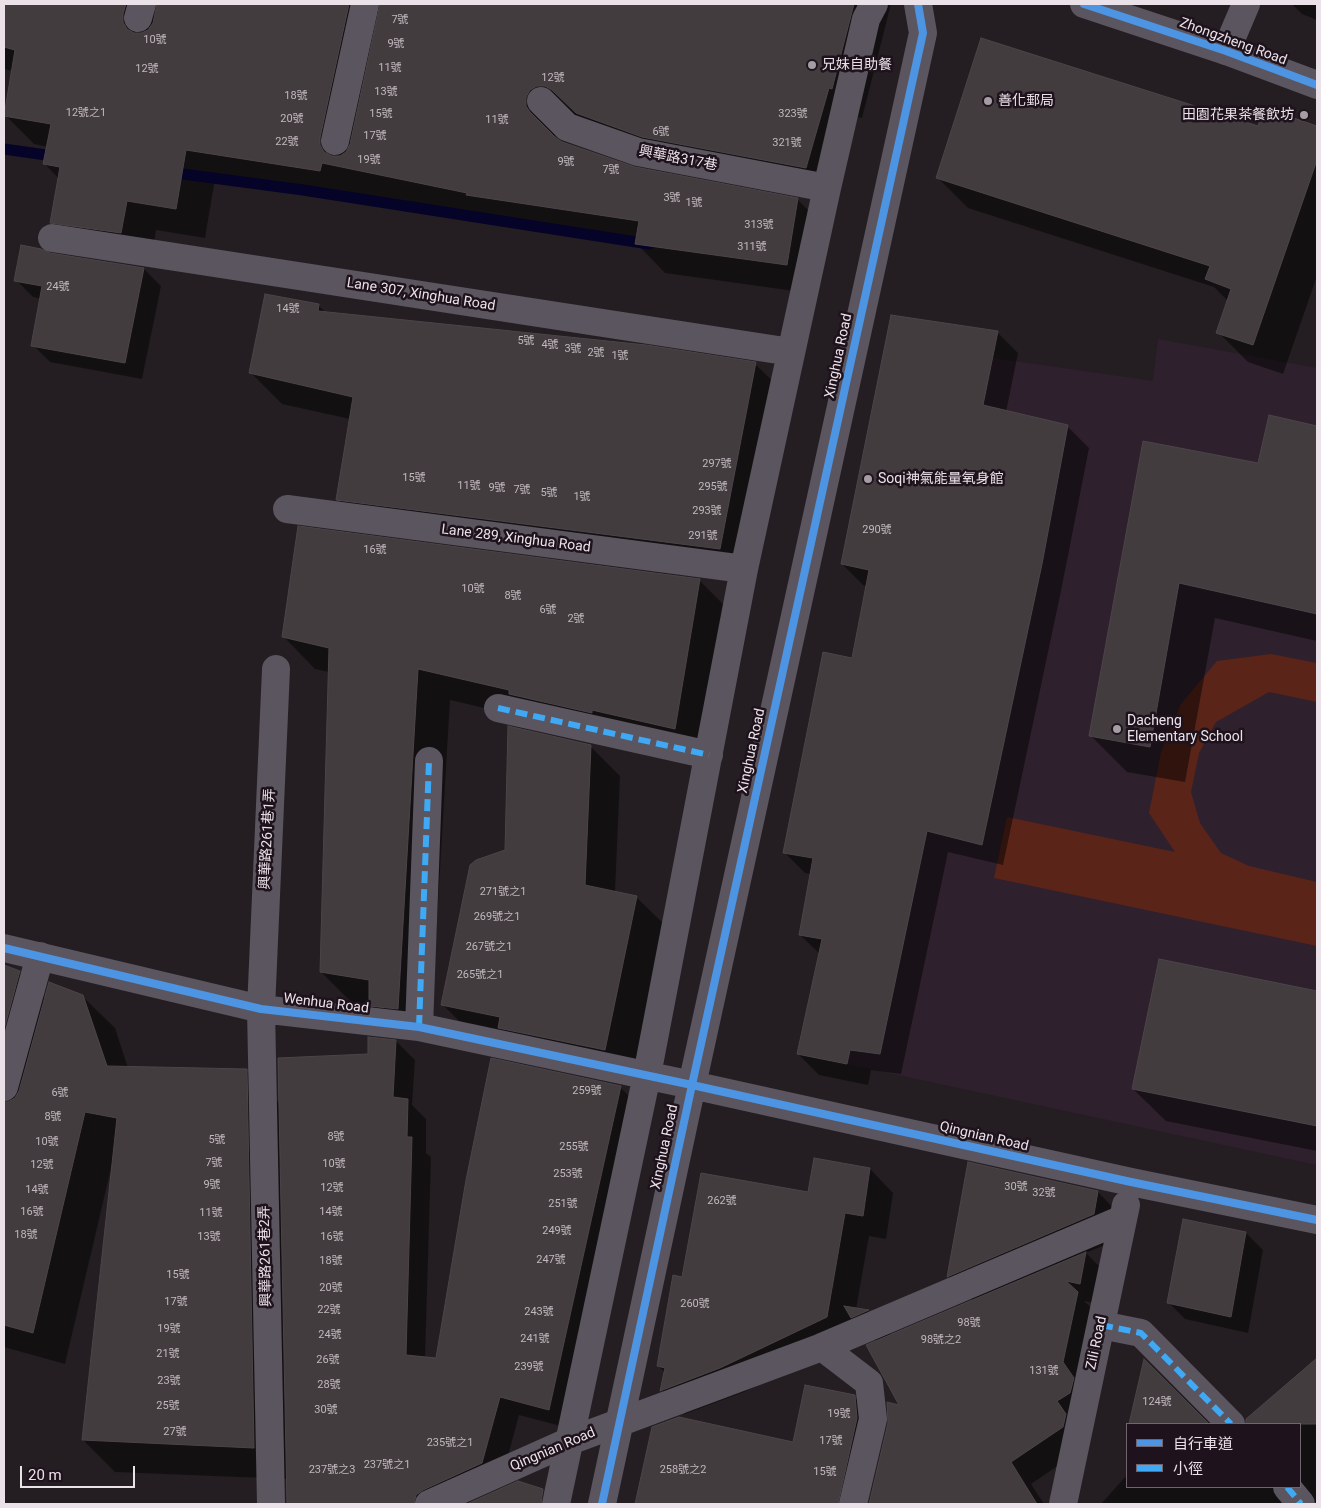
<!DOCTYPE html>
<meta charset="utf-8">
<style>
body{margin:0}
#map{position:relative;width:1321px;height:1508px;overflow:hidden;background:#241e23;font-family:Roboto,"Noto Sans TC",sans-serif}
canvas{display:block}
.frame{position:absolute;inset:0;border:5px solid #ebe2e9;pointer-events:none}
.legend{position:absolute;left:1126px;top:1423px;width:175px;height:65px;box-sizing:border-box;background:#1e121c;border:1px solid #70656e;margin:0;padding:6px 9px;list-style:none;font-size:15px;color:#ebe2e9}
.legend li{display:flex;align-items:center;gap:10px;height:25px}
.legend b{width:25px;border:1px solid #70656e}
.scale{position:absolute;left:20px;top:1466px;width:115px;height:22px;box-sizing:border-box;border:2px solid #ebe2e9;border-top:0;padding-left:6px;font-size:15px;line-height:18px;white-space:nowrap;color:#ebe2e9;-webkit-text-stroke:4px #1e121c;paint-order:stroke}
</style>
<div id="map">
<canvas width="1321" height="1508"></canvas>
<div class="frame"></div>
<ul class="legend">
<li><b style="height:6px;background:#4d94e3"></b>自行車道</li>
<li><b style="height:6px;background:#3fa9f5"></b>小徑</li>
</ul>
<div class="scale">20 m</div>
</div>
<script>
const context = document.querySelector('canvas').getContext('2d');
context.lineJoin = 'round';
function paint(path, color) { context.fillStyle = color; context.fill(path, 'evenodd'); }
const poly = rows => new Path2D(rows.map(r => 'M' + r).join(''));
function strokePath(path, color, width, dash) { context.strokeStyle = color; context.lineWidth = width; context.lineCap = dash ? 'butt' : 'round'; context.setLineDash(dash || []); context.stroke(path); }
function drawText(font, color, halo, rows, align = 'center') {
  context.font = font + ' Roboto,"Noto Sans TC",sans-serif'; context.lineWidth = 5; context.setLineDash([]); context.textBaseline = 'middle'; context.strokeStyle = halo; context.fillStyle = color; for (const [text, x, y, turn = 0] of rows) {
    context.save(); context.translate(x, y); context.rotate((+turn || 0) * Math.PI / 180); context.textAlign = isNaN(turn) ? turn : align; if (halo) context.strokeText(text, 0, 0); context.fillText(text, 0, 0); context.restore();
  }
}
const built = poly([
 [1158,339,1317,368,1317,1165,847,1064,993,358,1153,381]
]);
const green = poly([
 [1271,654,1317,663,1317,702,1269,692,1216,722,1199,753,1191,792,1200,823,1221,853,1249,866,1317,882,1317,946,994,878,1007,817,1175,852,1149,813,1161,752,1181,704,1217,661]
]);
const shadow = poly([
 [4,4,891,4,862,118,858,117,836,197,673,166,575,115,567,115,555,127,555,136,558,141,635,169,798,200,827,229,816,294,665,273,638,245,497,224,494,221,351,192,350,200,215,179,205,238,156,230,151,262,80,252,51,223,59,179,45,164,48,147,34,144,5,115,13,71,4,69],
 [1292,4,1317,4,1317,20,1302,14],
 [1265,110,1317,128,1317,276,1283,374,1248,362,1218,332,1228,301,1214,287,968,208,938,178,1258,128],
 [49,255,144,269,161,286,142,379,50,362,33,345,41,299,33,297,16,280],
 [318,305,326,313,755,364,787,395,751,580,369,530,338,499,350,419,282,404,251,373],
 [997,332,1018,353,1006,412,1067,426,1089,448,1062,586,1003,865,948,852,901,1074,871,1070,868,1085,819,1075,798,1054,820,954,800,935,811,874,805,873,784,852,853,659,867,586,863,585,842,564],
 [1270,416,1317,427,1317,641,1215,618,1185,782,1127,772,1091,736,1144,442,1259,464],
 [699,580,731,612,706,760,450,700,430,1040,402,1037,372,1007,353,1004,321,972,329,672,315,669,283,636],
 [590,746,620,776,615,892,636,897,666,926,634,1079,472,1034,443,1005,506,851],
 [1160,960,1317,992,1317,1151,1166,1121,1133,1089],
 [4,966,19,972,46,999,82,996,115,1028,128,1068,246,1070,280,1104,396,1041,415,1060,412,1105,426,1119,426,1153,431,1157,425,1358,437,1359,620,1087,639,1106,568,1428,519,1415,501,1482,450,1504,288,1504,287,1479,115,1472,83,1440,114,1164,112,1164,65,1364,4,1347,4,1103,13,1101,4,1099,4,1034,16,988,14,988,4,1024],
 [969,1164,1098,1192,1122,1217,1118,1239,1086,1253,1107,1274,1101,1304,1084,1301,1099,1315,1084,1448,1031,1484,1044,1504,870,1504,889,1423,901,1406,877,1342,854,1320,851,1340,744,1392,685,1414,661,1390,665,1372,658,1366,684,1278,809,1194,870,1169,893,1193,886,1239,869,1236,856,1309,868,1311,892,1335,973,1301,948,1276],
 [1184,1220,1246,1233,1263,1250,1248,1333,1185,1319,1168,1302],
 [1317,1352,1317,1502,1311,1504,1101,1504,1127,1475,1127,1487,1300,1487,1300,1424,1247,1424,1247,1420,1316,1361],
 [1145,1361,1208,1424,1130,1424],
 [854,1396,876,1418,863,1504,637,1504,653,1428,794,1443],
 [518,1483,537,1488,553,1504,536,1504,536,1501,534,1501,533,1504,470,1504]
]);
const stream = poly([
 [4,149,60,157],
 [168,172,303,190,649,244]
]);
const building = poly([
 [4,4,126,4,123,14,123,22,127,29,134,33,141,33,148,30,153,23,157,4,349,4,320,138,320,145,324,152,332,156,340,156,346,152,350,144,380,4,854,4,832,89,829,88,806,168,642,137,576,113,552,90,545,86,537,86,530,90,526,97,526,106,530,112,556,138,562,142,635,167,798,198,787,265,635,244,639,221,466,195,467,193,322,163,320,171,186,150,176,209,127,201,121,233,50,223,60,167,43,164,51,124,4,116,15,50,4,47,4,4],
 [981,38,1258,126,1264,108,1317,126,1317,160,1253,345,1216,333,1231,289,1205,279,1210,266,936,178,981,38],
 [21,245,41,249,50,253,144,268,125,363,31,346,42,286,14,281,21,245],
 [265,294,319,304,318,311,646,345,756,362,720,549,336,500,353,397,249,373,265,294],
 [891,315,998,331,983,405,1068,425,1042,564,982,845,927,831,880,1054,850,1050,847,1064,797,1054,822,939,799,935,813,858,783,853,823,652,852,658,869,570,841,564,891,315],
 [1269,415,1317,426,1317,614,1179,583,1150,747,1089,736,1143,441,1258,463,1269,415],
 [298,526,700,579,675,729,592,710,592,713,509,694,509,690,418,669,398,1009,369,1006,369,980,320,972,329,648,282,637,298,526],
 [508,726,591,745,585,885,637,896,605,1050,498,1028,500,1017,441,1005,470,865,476,860,505,850,508,726],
 [1159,959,1317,991,1317,1126,1132,1089,1159,959],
 [4,965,20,971,4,1029,4,965],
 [49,982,83,995,107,1066,247,1069,254,1448,82,1440,117,1118,85,1112,33,1333,4,1325,4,1102,8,1102,15,1098,19,1091,49,982],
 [368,1037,396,1040,393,1097,408,1099,407,1137,412,1137,406,1355,436,1358,466,1180,491,1058,621,1086,549,1410,500,1397,482,1463,423,1490,416,1495,414,1504,287,1504,278,1058,368,1054,368,1037],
 [814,1158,870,1168,863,1216,845,1213,827,1317,720,1368,660,1391,665,1368,657,1366,673,1275,682,1277,701,1173,808,1192,814,1158],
 [968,1162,1098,1191,1094,1214,947,1277,968,1162],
 [1183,1219,1246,1232,1231,1317,1167,1303,1183,1219],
 [1086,1252,1080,1284,1066,1281,1078,1292,1063,1362,1074,1378,1070,1393,1057,1401,1066,1414,1063,1427,1011,1462,1037,1504,869,1504,888,1423,887,1402,899,1405,866,1345,1086,1252],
 [844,1306,869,1310,851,1318,844,1306],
 [1317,1358,1317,1424,1246,1424,1246,1419,1317,1358],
 [1144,1359,1209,1424,1129,1424,1144,1359],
 [805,1385,855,1395,857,1418,838,1504,635,1504,652,1427,679,1417,793,1442,805,1385],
 [518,1481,543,1489,541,1504,467,1504,518,1481]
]);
const minor = poly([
 [138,18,142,4],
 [1226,51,1246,4],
 [541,101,567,127,638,152,827,188],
 [335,141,365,4],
 [52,238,791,352],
 [287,509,744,569],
 [498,708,709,755],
 [4,948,261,1009,419,1027,692,1085,1131,1182,1317,1220],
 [419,1027,429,761],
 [4,1087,40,956],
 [1101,1325,1141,1333,1231,1424],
 [822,1347,869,1383,873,1419,853,1504],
 [1287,1487,1301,1504],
 [271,1504,261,1009,276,669],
 [429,1504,570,1441,822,1347,1123,1219],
 [556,1504,647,1075,744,569,827,188,866,19,874,4],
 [602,1504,692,1085,923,33,918,4],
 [1063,1504,1126,1205]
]);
const major = poly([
 [1084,4,1226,51,1317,85]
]);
const quiet = poly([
 [498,708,709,755],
 [419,1027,429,761],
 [1101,1325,1141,1333,1231,1424],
 [1287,1487,1301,1504]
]);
const cycleway = poly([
 [1084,4,1226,51,1317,85],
 [4,948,261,1009,419,1027,692,1085,1131,1182,1317,1220],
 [602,1504,692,1085,923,33,918,4]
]);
const markers = [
 [812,65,5,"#a59da4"],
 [988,101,5,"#a59da4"],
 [1304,115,5,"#a59da4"],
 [868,479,5,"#a59da4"],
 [1117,729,5,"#a59da4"]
];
const numberNames = [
 ["7號",400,20],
 ["10號",155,40],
 ["9號",396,44],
 ["11號",390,68],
 ["12號",147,69],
 ["12號",553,78],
 ["13號",386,92],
 ["18號",296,96],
 ["12號之1",86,113],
 ["15號",381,114],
 ["323號",793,114],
 ["20號",292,119],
 ["11號",497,120],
 ["6號",661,132],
 ["17號",375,136],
 ["22號",287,142],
 ["321號",787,143],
 ["19號",369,160],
 ["9號",566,162],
 ["7號",611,170],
 ["3號",672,198],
 ["1號",694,203],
 ["313號",759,225],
 ["311號",752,247],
 ["24號",58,287],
 ["14號",288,309],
 ["5號",526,341],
 ["4號",550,345],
 ["3號",573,349],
 ["2號",596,353],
 ["1號",620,356],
 ["297號",717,464],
 ["15號",414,478],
 ["11號",469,486],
 ["295號",713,487],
 ["9號",497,488],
 ["7號",522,490],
 ["5號",549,493],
 ["1號",582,497],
 ["293號",707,511],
 ["290號",877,530],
 ["291號",703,536],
 ["16號",375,550],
 ["10號",473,589],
 ["8號",513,596],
 ["6號",548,610],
 ["2號",576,619],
 ["271號之1",503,892],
 ["269號之1",497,917],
 ["267號之1",489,947],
 ["265號之1",480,975],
 ["259號",587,1091],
 ["6號",60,1093],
 ["8號",53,1117],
 ["8號",336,1137],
 ["5號",217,1140],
 ["10號",47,1142],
 ["255號",574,1147],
 ["7號",214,1163],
 ["10號",334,1164],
 ["12號",42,1165],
 ["253號",568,1174],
 ["9號",212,1185],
 ["30號",1016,1187],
 ["12號",332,1188],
 ["14號",37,1190],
 ["32號",1044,1193],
 ["262號",722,1201],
 ["251號",563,1204],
 ["16號",32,1212],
 ["14號",331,1212],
 ["11號",211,1213],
 ["249號",557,1231],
 ["18號",26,1235],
 ["13號",209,1237],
 ["16號",332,1237],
 ["247號",551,1260],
 ["18號",331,1261],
 ["15號",178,1275],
 ["20號",331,1288],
 ["17號",176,1302],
 ["260號",695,1304],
 ["22號",329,1310],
 ["243號",539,1312],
 ["98號",969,1323],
 ["19號",169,1329],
 ["24號",330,1335],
 ["241號",535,1339],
 ["98號之2",941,1340],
 ["21號",168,1354],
 ["26號",328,1360],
 ["239號",529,1367],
 ["131號",1044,1371],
 ["23號",169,1381],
 ["28號",329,1385],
 ["124號",1157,1402],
 ["25號",168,1406],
 ["30號",326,1410],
 ["19號",839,1414],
 ["27號",175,1432],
 ["17號",831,1441],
 ["235號之1",450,1443],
 ["237號之1",387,1465],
 ["237號之3",332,1470],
 ["258號之2",683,1470],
 ["15號",825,1472]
];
const streetNames = [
 ["Zhongzheng Road",1233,42,20],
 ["興華路317巷",678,159,11],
 ["Lane 307, Xinghua Road",421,295,9],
 ["Xinghua Road",839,356,-78],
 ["Lane 289, Xinghua Road",516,539,7],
 ["Xinghua Road",752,751,-78],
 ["興華路261巷1弄",268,839,-87],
 ["Wenhua Road",326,1004,7],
 ["Qingnian Road",984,1137,13],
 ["Xinghua Road",665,1147,-78],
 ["興華路261巷2弄",266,1256,-91],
 ["Zili Road",1097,1343,-78],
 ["Qingnian Road",553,1450,-23]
];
const poiNames = [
 ["兄妹自助餐",822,65],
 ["善化郵局",998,101],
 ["田園花果茶餐飲坊",1294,115,"right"],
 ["Soqi神氣能量氧身館",878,479],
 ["Dacheng",1127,721],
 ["Elementary School",1127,737]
];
paint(built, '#2f202d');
paint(green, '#5a2419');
paint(shadow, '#0007');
strokePath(stream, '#050328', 11);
paint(building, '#433c3f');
strokePath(building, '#4c4448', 1);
strokePath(minor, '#5a555e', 28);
strokePath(major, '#5b555f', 28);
strokePath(quiet, '#3fa9f5', 6, [12, 6]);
strokePath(cycleway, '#4d94e3', 8);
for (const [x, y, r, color] of markers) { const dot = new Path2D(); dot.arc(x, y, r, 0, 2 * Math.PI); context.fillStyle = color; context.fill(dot); strokePath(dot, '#1e121c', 2); }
drawText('11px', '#c1b8be', null, numberNames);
drawText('14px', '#ebe2e9', '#1e121c', streetNames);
drawText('14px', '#ebe2e9', '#1e121c', poiNames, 'left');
</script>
